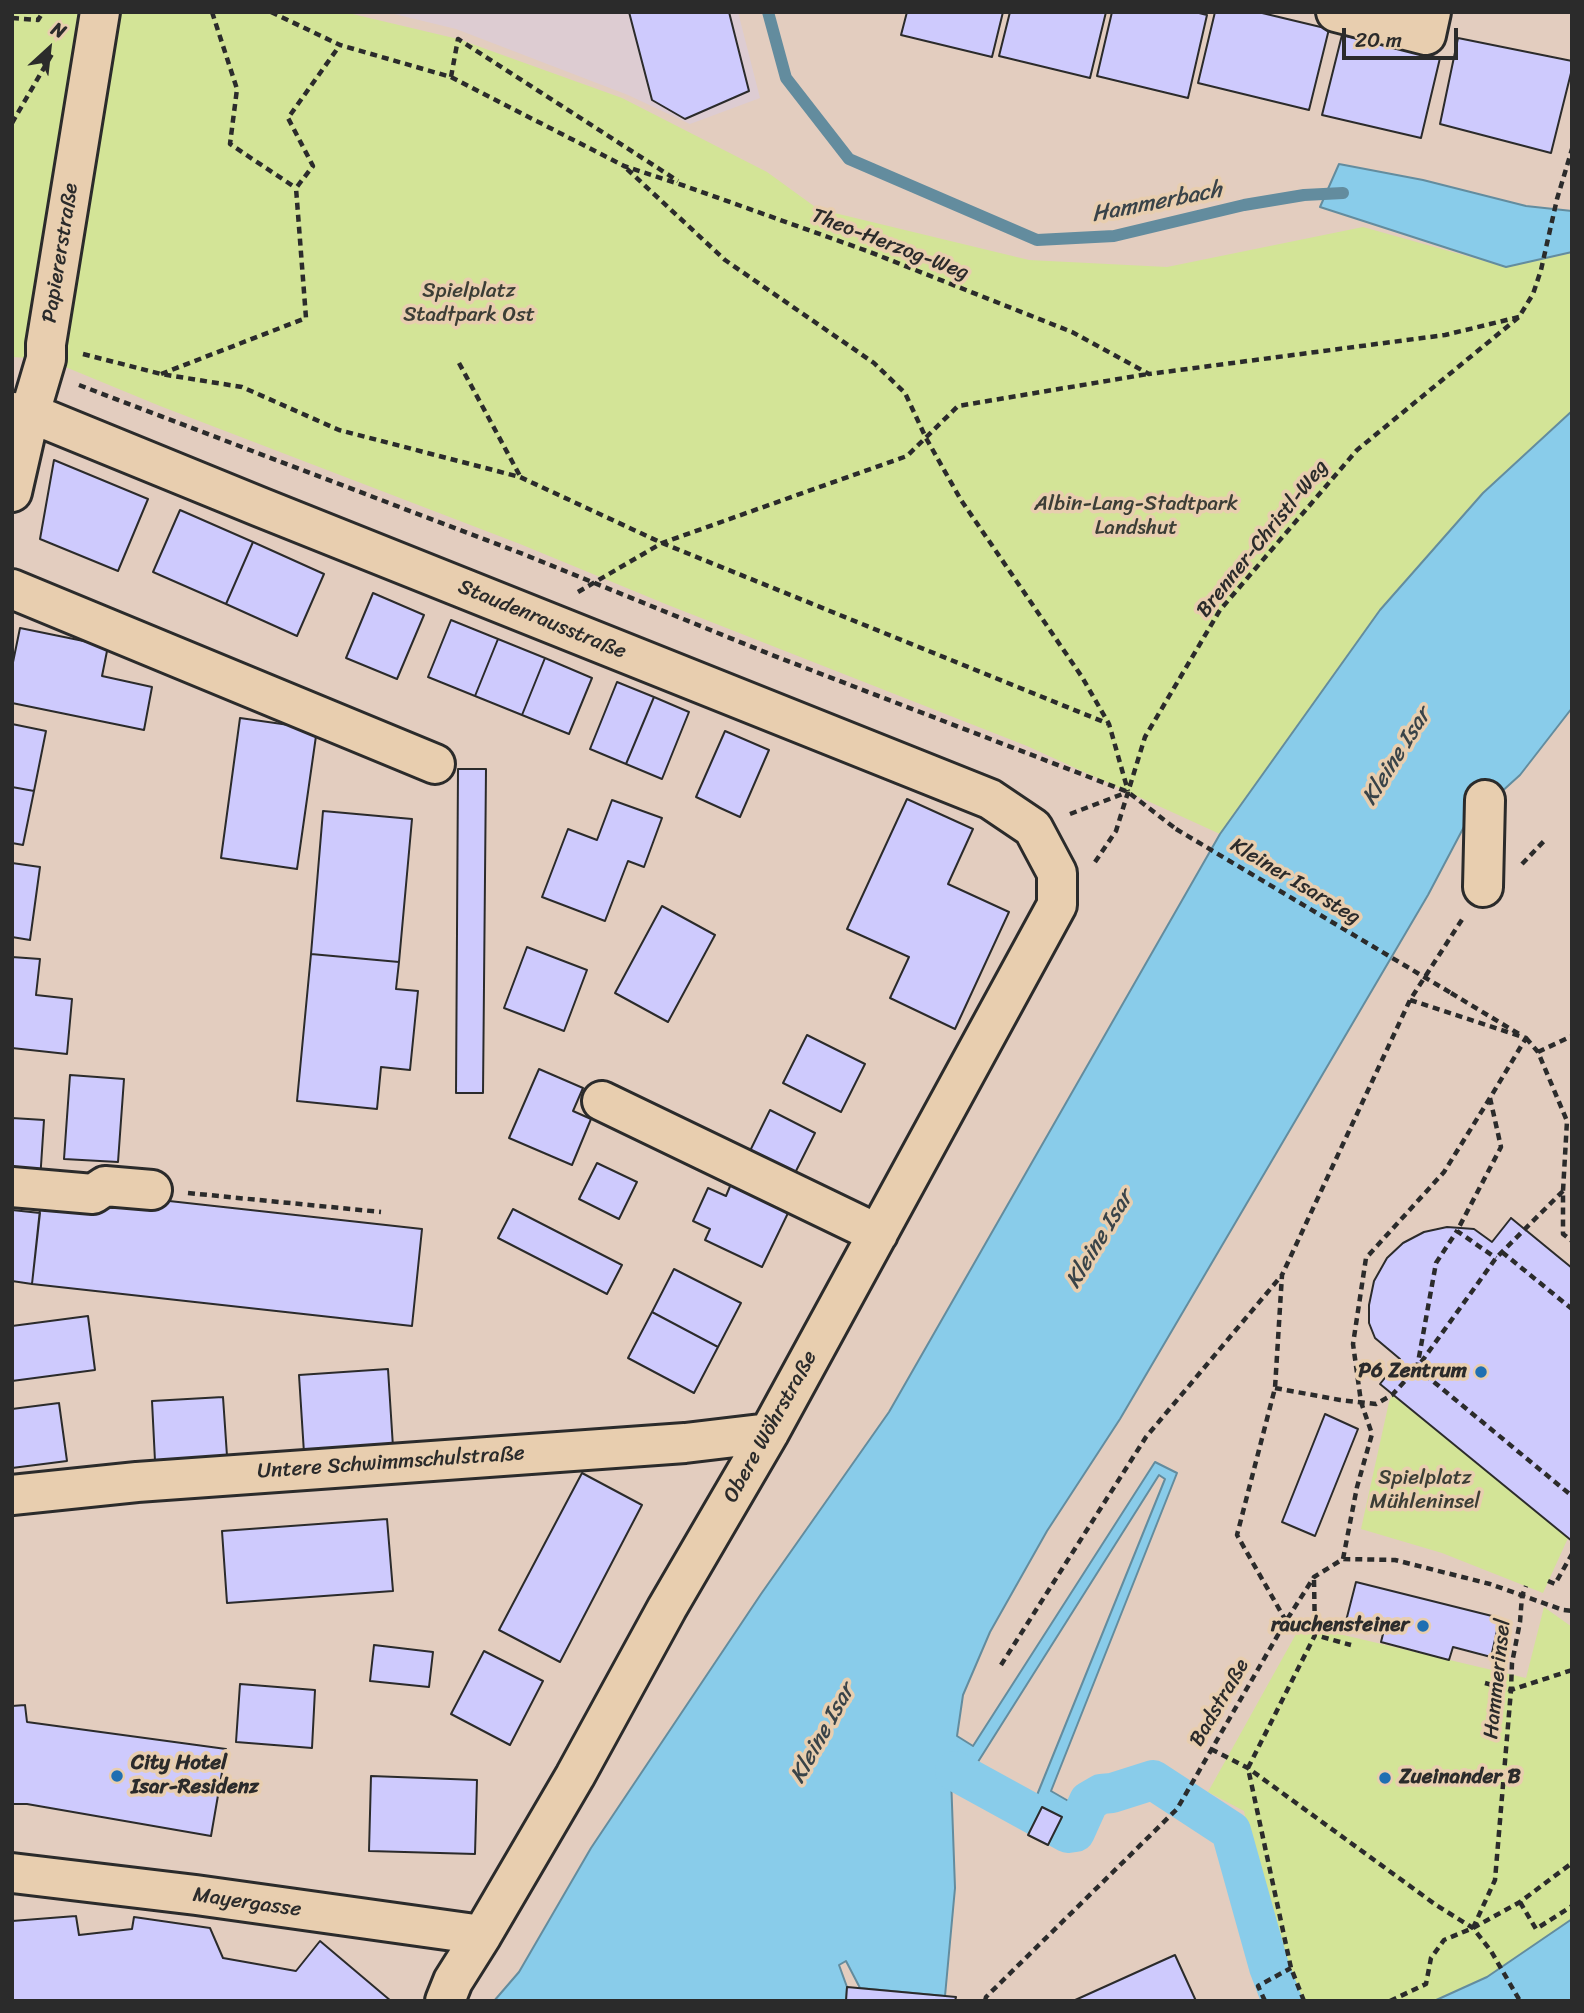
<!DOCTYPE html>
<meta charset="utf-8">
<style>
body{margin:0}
#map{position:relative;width:1584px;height:2013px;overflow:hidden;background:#e3cdbf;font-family:Sriracha,sans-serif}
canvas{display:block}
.frame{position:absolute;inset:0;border:14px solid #2b2b2b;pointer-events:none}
.north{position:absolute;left:14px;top:14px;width:70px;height:70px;-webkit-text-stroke:5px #e8ceaf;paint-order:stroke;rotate:27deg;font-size:19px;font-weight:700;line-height:28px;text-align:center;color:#2b2b2b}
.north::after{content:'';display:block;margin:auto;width:24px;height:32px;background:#2b2b2b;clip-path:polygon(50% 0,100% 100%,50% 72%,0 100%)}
.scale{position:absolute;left:1342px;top:28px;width:116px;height:32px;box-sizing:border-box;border:4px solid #2b2b2b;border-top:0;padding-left:9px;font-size:21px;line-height:24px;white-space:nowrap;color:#2b2b2b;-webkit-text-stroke:5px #e8ceaf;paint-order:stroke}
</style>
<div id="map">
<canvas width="1584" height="2013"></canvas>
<div class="frame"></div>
<div class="north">N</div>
<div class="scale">20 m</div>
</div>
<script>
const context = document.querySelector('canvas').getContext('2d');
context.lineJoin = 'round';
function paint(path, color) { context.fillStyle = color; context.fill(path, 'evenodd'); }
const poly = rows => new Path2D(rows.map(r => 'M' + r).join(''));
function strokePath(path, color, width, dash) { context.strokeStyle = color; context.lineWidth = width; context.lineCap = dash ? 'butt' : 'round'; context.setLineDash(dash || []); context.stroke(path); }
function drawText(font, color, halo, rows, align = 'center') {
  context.font = font + ' Sriracha,sans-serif'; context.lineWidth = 7; context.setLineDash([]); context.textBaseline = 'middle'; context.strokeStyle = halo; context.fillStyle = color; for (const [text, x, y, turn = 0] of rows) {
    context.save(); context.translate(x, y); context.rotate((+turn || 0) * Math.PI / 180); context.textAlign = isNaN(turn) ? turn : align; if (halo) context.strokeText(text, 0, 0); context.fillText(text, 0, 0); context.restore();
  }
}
const built = poly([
 [386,12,738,12,760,98,690,124,628,95,456,29],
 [965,1768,1062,1817,1048,1845,1028,1835,1034,1822,951,1777,955,1771]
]);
const green = poly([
 [12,12,344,12,458,39,622,98,767,172,818,209,1029,260,1167,267,1363,227,1506,267,1572,253,1572,411,1483,493,1380,610,1220,834,1027,746,668,605,520,544,160,406,46,359,12,357],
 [1392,1395,1568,1538,1543,1593,1442,1553,1361,1529,1389,1402],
 [1544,1607,1572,1627,1572,1919,1487,1977,1434,2001,1294,2001,1277,1963,1244,1811,1208,1792,1301,1625,1526,1678]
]);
const water = poly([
 [1339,164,1423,180,1526,206,1572,211,1572,252,1506,267,1320,207,1339,164],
 [1572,411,1572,708,1520,775,1499,794,1476,804,1428,895,1120,1419,1047,1531,990,1632,963,1695,957,1736,973,1746,1155,1462,1177,1473,1051,1791,1084,1810,1079,1823,1035,1800,1165,1479,1159,1475,976,1765,964,1759,965,1768,956,1771,951,1777,955,1888,945,1996,860,1988,846,1961,839,1965,847,1987,846,2001,494,2001,519,1972,591,1848,761,1594,889,1412,1220,834,1380,610,1483,493,1572,411],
 [1572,1919,1572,2001,1434,2001,1487,1977,1572,1919]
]);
const stream = poly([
 [768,12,786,78,849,159,1037,240,1114,236,1244,205,1304,195,1343,193]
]);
const canal = poly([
 [955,1771,1068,1833,1075,1832,1089,1801,1101,1794,1112,1793,1153,1780,1231,1831,1269,1967,1282,2001]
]);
const building = poly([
 [629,12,729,12,749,91,685,119,652,100,629,12],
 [907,12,1003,12,992,57,901,35,907,12],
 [1010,12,1106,12,1090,78,999,56,1010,12],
 [1112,12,1195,12,1207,15,1188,98,1097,76,1112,12],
 [1215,12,1258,12,1329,29,1309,110,1198,83,1215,12],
 [1342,35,1440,58,1421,138,1322,115,1342,35],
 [1458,38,1572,61,1572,69,1551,153,1440,124,1458,38],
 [54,460,148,499,118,571,40,539,54,460],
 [180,510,253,542,226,604,153,572,180,510],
 [253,542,324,574,297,636,226,604,253,542],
 [373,593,424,615,397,679,346,658,373,593],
 [451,620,498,639,475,696,428,677,451,620],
 [20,628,108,646,102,676,152,687,144,730,12,703,12,667,20,628],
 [498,639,545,658,522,715,475,696,498,639],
 [545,658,592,678,569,734,522,715,545,658],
 [617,682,654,697,626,764,590,749,617,682],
 [654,697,689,712,662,779,626,764,654,697],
 [240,718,317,729,297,869,221,858,240,718],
 [12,724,46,731,34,791,12,787,12,724],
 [725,731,769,750,740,817,696,797,725,731],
 [458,769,486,769,483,1093,456,1093,458,769],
 [12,787,34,791,23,845,12,843,12,787],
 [907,799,973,829,948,884,1009,912,955,1029,890,998,909,957,847,929,907,799],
 [612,800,662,818,644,867,628,861,605,921,542,897,568,829,597,840,612,800],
 [323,811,412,819,399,962,311,954,323,811],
 [12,863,40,867,30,940,12,937,12,863],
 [662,906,715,935,668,1022,615,993,662,906],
 [527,947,587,970,564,1031,504,1008,527,947],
 [311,954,399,962,396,989,418,991,410,1070,381,1067,377,1109,297,1101,311,954],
 [12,957,40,959,36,995,72,999,67,1054,12,1048,12,957],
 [807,1035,865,1064,841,1112,783,1083,807,1035],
 [539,1069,583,1088,573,1111,591,1119,572,1165,509,1138,539,1069],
 [70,1075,124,1079,118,1162,64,1159,70,1075],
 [770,1110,815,1133,793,1177,748,1155,770,1110],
 [12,1118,44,1120,40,1181,12,1178,12,1118],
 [597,1163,637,1182,619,1219,579,1199,597,1163],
 [731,1184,789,1211,762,1267,705,1240,710,1229,693,1221,708,1188,726,1196,731,1184],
 [115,1195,422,1229,412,1326,32,1284,41,1200,113,1208,115,1195],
 [513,1209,622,1265,607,1294,498,1238,513,1209],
 [12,1210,40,1213,32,1284,12,1281,12,1210],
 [1511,1218,1572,1268,1572,1541,1380,1384,1400,1359,1375,1338,1369,1323,1369,1305,1374,1281,1387,1258,1403,1243,1424,1232,1447,1227,1474,1229,1492,1242,1511,1218],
 [674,1269,741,1303,718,1347,652,1312,674,1269],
 [652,1312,718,1347,694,1393,628,1358,652,1312],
 [88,1316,95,1370,12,1381,12,1326,88,1316],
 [388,1369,393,1447,304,1453,299,1375,388,1369],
 [223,1397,227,1456,155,1461,152,1401,223,1397],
 [59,1403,67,1461,12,1468,12,1409,59,1403],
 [1325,1414,1358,1429,1315,1536,1282,1522,1325,1414],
 [582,1473,642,1505,560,1662,499,1630,582,1473],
 [387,1519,393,1591,227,1603,222,1531,387,1519],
 [1356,1582,1500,1618,1491,1657,1453,1647,1449,1660,1381,1642,1384,1630,1346,1621,1356,1582],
 [374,1645,433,1652,429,1687,370,1681,374,1645],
 [484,1651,543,1681,510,1745,451,1714,484,1651],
 [240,1684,315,1690,312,1748,236,1742,240,1684],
 [25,1705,27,1722,226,1749,211,1836,27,1804,12,1804,12,1706,25,1705],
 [371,1776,477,1780,475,1854,369,1851,371,1776],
 [1042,1807,1062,1817,1048,1845,1028,1835,1042,1807],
 [76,1916,79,1935,132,1929,134,1917,210,1928,223,1958,296,1971,320,1941,391,2001,12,2001,12,1921,76,1916],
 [1175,1955,1196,2001,1073,2001,1166,1959,1175,1955],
 [847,1987,956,1997,955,2001,846,2001,847,1987]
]);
const path = poly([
 [212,12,237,89,230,144,296,188],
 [271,12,340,45,451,77,624,166,685,186,870,252,1072,332,1149,374,1445,335,1519,317],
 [12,18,38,20,43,12],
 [451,77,458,39,678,181],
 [12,123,52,54],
 [627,169,725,260,874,363,905,393,926,438,961,500,1082,677,1109,724,1128,791],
 [83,354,161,374,242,387,339,430,520,477,662,543,1109,724],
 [459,363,520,476],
 [161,374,306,318,296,188,313,166,288,118,340,45],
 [79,385,523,554,772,655,1128,792,1176,829],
 [578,592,662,543,907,456,958,406,1148,374],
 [1070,814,1128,792],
 [1095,862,1116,831,1145,737,1220,610,1357,450,1519,317,1533,294,1541,270,1557,199,1572,149],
 [1522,864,1544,841],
 [1451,993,1519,1034],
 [1410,1000,1526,1038,1490,1098,1501,1147,1457,1231,1496,1258],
 [1526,1038,1538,1052,1567,1121,1563,1191,1563,1234,1572,1241],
 [1538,1052,1572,1036],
 [1563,1191,1496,1258,1417,1368,1572,1496],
 [188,1193,381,1212],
 [1502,1252,1572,1309],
 [1275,1388,1340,1400,1376,1404,1392,1395,1417,1368,1436,1263,1457,1231],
 [1343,1559,1357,1487,1372,1434,1361,1402,1353,1344,1366,1258,1444,1172,1490,1098],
 [1314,1580,1315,1635],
 [1548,1581,1555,1584,1572,1554],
 [1286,1621,1237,1535,1275,1388,1282,1275,1410,1000,1463,918],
 [1001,1665,1146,1437,1282,1275],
 [1485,1683,1511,1690,1572,1670],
 [1211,1749,1248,1768,1436,1905,1473,1928,1491,1951,1520,2001],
 [1520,1902,1536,1929,1572,1906],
 [1473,1928,1495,1880,1511,1690,1512,1663,1520,1622,1522,1596,1526,1586],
 [985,2001,986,1997,1177,1809,1286,1621,1314,1577,1343,1559,1395,1560,1490,1584,1563,1610,1572,1611],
 [1265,2001,1258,1986,1291,1968],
 [1304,2001,1291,1968,1248,1768,1315,1635,1351,1645],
 [1390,2001,1426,1984,1431,1958,1444,1940,1473,1928,1520,1902,1572,1863]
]);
const minor = poly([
 [1336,12,1426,35,1431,12],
 [12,412,30,413,260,507,990,799,1033,828,1057,873,1057,905,769,1433,667,1608,575,1776,482,1935,453,1981,445,2001],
 [12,492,30,413,46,359,46,344,100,12],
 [12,589,435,764],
 [1483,887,1485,800],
 [602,1101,878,1234],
 [12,1187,93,1194,105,1186,152,1190],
 [12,1495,137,1482,685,1443,769,1433],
 [12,1873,196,1895,482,1935]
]);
const pathBridge = poly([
 [1176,829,1451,993]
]);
const markers = [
 [1481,1372,7,"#1f6fb2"],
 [1423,1626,7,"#1f6fb2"],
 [117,1776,7,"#1f6fb2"],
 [1385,1778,7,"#1f6fb2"]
];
const streetNames = [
 ["Theo-Herzog-Weg",890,245,21],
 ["Papiererstraße",61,253,-81],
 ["Brenner-Christl-Weg",1263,539,-51],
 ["Staudenrausstraße",542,620,22],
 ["Kleiner Isarsteg",1295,882,31],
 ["Obere Wöhrstraße",771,1427,-61],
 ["Untere Schwimmschulstraße",391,1463,-4],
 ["Hammerinsel",1498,1679,-84],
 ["Badstraße",1220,1703,-60],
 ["Mayergasse",247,1903,8]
];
const parkNames = [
 ["Spielplatz",469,292],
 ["Stadtpark Ost",469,316],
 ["Albin-Lang-Stadtpark",1136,505],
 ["Landshut",1136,529],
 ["Spielplatz",1425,1479],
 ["Mühleninsel",1425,1503]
];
const poiNames = [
 ["P6 Zentrum",1467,1372],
 ["rauchensteiner",1409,1626],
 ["City Hotel",131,1764,"left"],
 ["Isar-Residenz",131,1788,"left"],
 ["Zueinander B",1399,1778,"left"]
];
const waterNames = [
 ["Hammerbach",1157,203,-11],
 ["Kleine Isar",1397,757,-58],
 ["Kleine Isar",1100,1240,-59],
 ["Kleine Isar",823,1734,-61]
];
paint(built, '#ddccd2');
paint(green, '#d3e497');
paint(water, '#89ccea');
strokePath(water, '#638c9e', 2);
strokePath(stream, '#638c9e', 12);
strokePath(canal, '#89ccea', 40);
paint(building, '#cecafd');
strokePath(building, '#2b2b2b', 2);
strokePath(minor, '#2b2b2b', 44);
strokePath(path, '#2b2b2b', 4.5, [7, 5]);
strokePath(minor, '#e8ceaf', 38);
strokePath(pathBridge, '#2b2b2b', 4.5, [7, 5]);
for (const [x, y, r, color] of markers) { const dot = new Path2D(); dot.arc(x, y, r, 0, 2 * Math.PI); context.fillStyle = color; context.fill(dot); strokePath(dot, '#e8ceaf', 2.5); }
drawText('21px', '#2b2b2b', '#e8ceaf', streetNames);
drawText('21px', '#3c3e36', '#e8ceaf', parkNames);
drawText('bold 21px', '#2b2b2b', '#e8ceaf', poiNames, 'right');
drawText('italic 23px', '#394348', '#e8ceaf', waterNames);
</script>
